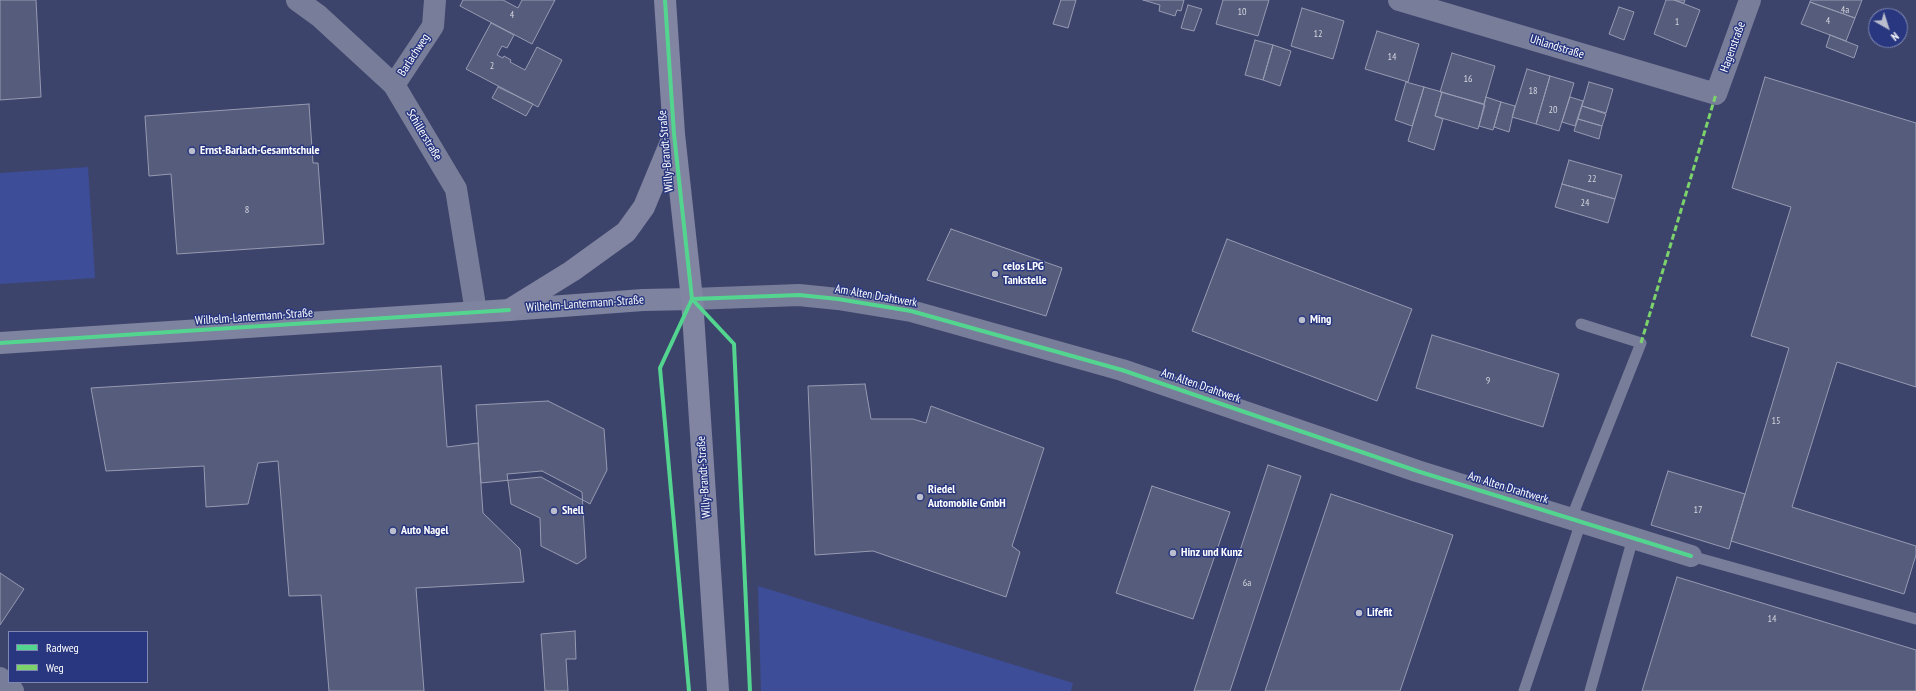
<!DOCTYPE html>
<meta charset="utf-8">
<style>
body{margin:0}
#map{position:relative;width:1916px;height:691px;overflow:hidden;background:#3d446c;font-family:"PT Sans Narrow",sans-serif}
canvas{display:block}
.legend{position:absolute;left:8px;top:631px;width:140px;height:52px;box-sizing:border-box;background:#293780;border:1px solid #7f87b3;margin:0;padding:5px 7px;list-style:none;font-size:12px;color:#fff}
.legend li{display:flex;align-items:center;gap:8px;height:20px}
.legend b{width:20px;border:1px solid #7f87b3}
.north{position:absolute;left:1868px;top:8px;width:40px;height:40px;box-sizing:border-box;background:#293780;border:1px solid #7f87b3;border-radius:50%;rotate:141deg;font-size:11px;font-weight:700;line-height:16px;text-align:center;color:#fff}
.north::after{content:'';display:block;margin:auto;width:14px;height:18px;background:#bbbecc;clip-path:polygon(50% 0,100% 100%,50% 72%,0 100%)}
</style>
<div id="map">
<canvas width="1916" height="691"></canvas>
<ul class="legend">
<li><b style="height:5px;background:#53d58f"></b>Radweg</li>
<li><b style="height:5px;background:#7cd36c"></b>Weg</li>
</ul>
<div class="north">N</div>
</div>
<script>
const context = document.querySelector('canvas').getContext('2d');
context.lineJoin = 'round';
function paint(path, color) { context.fillStyle = color; context.fill(path, 'evenodd'); }
const poly = rows => new Path2D(rows.map(r => 'M' + r).join(''));
function strokePath(path, color, width, dash) { context.strokeStyle = color; context.lineWidth = width; context.lineCap = dash ? 'butt' : 'round'; context.setLineDash(dash || []); context.stroke(path); }
function drawText(font, color, halo, rows, align = 'center') {
  context.font = font + ' "PT Sans Narrow",sans-serif'; context.lineWidth = 3; context.setLineDash([]); context.textBaseline = 'middle'; context.strokeStyle = halo; context.fillStyle = color; for (const [text, x, y, turn = 0] of rows) {
    context.save(); context.translate(x, y); context.rotate((+turn || 0) * Math.PI / 180); context.textAlign = isNaN(turn) ? turn : align; if (halo) context.strokeText(text, 0, 0); context.fillText(text, 0, 0); context.restore();
  }
}
const green = poly([
 [88,167,95,278,0,284,0,173],
 [758,586,1073,683,1071,691,761,691]
]);
const building = poly([
 [0,0,36,0,41,97,0,100,0,0],
 [463,0,503,0,518,8,522,0,555,0,532,44,460,6,463,0],
 [1061,0,1076,0,1068,28,1053,24,1061,0],
 [1143,0,1184,0,1181,11,1177,10,1175,16,1159,11,1160,5,1143,0],
 [1223,0,1269,0,1258,36,1216,24,1223,0],
 [1666,0,1674,0,1700,10,1686,47,1654,34,1666,0],
 [1674,0,1685,0,1684,3,1674,0],
 [1811,0,1862,0,1855,18,1810,2,1811,0],
 [1810,2,1855,18,1846,41,1801,24,1810,2],
 [1188,5,1202,9,1194,31,1181,28,1188,5],
 [1619,7,1634,12,1624,40,1609,34,1619,7],
 [1302,8,1344,21,1333,59,1291,46,1302,8],
 [491,23,514,35,507,48,502,46,497,55,503,58,504,56,511,60,510,62,525,70,537,47,562,60,538,107,466,69,491,23],
 [1377,31,1419,44,1408,82,1365,69,1377,31],
 [1830,35,1858,46,1854,58,1826,47,1830,35],
 [1255,40,1273,45,1263,80,1245,75,1255,40],
 [1273,45,1291,51,1280,86,1263,80,1273,45],
 [1452,53,1495,66,1484,104,1440,92,1452,53],
 [1527,69,1550,76,1536,124,1512,117,1527,69],
 [1550,76,1574,83,1559,131,1536,124,1550,76],
 [1765,77,1916,123,1916,387,1837,362,1792,507,1916,546,1916,555,1904,594,1731,541,1789,348,1751,336,1791,207,1732,188,1765,77],
 [1406,82,1424,87,1412,126,1395,120,1406,82],
 [1589,82,1613,89,1606,113,1582,106,1589,82],
 [498,87,533,104,526,116,492,98,498,87],
 [1424,87,1442,92,1435,116,1443,119,1434,150,1408,141,1424,87],
 [1442,92,1485,105,1478,129,1435,116,1442,92],
 [1486,97,1501,102,1493,130,1479,126,1486,97],
 [1570,97,1583,101,1575,126,1562,122,1570,97],
 [1501,102,1515,106,1509,132,1494,127,1501,102],
 [309,104,313,163,318,163,324,244,177,254,171,174,149,176,145,116,309,104],
 [1582,106,1606,114,1602,126,1578,119,1582,106],
 [1578,119,1602,126,1599,139,1574,131,1578,119],
 [1569,160,1622,175,1615,199,1562,184,1569,160],
 [1562,184,1615,199,1608,223,1555,207,1562,184],
 [951,229,1062,268,1046,316,927,280,951,229],
 [1227,239,1412,309,1377,401,1192,331,1227,239],
 [1432,335,1559,374,1543,427,1416,388,1432,335],
 [441,366,447,447,478,443,483,513,520,549,524,582,416,588,424,691,329,691,321,595,289,596,278,461,258,463,248,504,206,507,204,466,106,471,91,388,441,366],
 [865,384,871,419,913,419,926,423,931,406,1044,448,1012,546,1020,552,1006,597,873,551,815,555,808,386,865,384],
 [548,401,604,429,607,470,590,504,541,477,481,483,476,405,548,401],
 [1268,465,1301,476,1230,691,1194,691,1268,465],
 [542,471,582,492,586,558,577,564,541,546,540,518,511,504,507,474,542,471],
 [1668,471,1745,494,1729,549,1651,525,1668,471],
 [1152,486,1230,512,1193,619,1116,593,1152,486],
 [1331,494,1453,535,1400,691,1265,691,1331,494],
 [0,573,24,589,0,625,0,573],
 [1677,577,1916,650,1916,691,1642,691,1677,577],
 [575,631,576,659,566,659,568,691,545,691,541,634,575,631]
]);
const lane = poly([
 [1571,519,1641,343,1581,324],
 [1691,556,1916,619],
 [1524,691,1581,522],
 [1590,691,1633,538]
]);
const street = poly([
 [297,0,319,16,394,85,456,189,476,312],
 [1399,0,1716,94,1750,0],
 [394,85,433,26,435,0],
 [692,299,799,295,838,299,911,311,1122,370,1417,471,1691,556],
 [0,678,8,684,13,691]
]);
const secondary = poly([
 [0,343,509,310,643,300,692,299]
]);
const primary = poly([
 [665,0,674,134,692,299,718,691],
 [509,310,572,271,626,232,644,207,673,137]
]);
const quiet = poly([
 [1641,343,1716,94]
]);
const cycleway = poly([
 [665,0,674,134,692,299],
 [692,299,799,295,838,299,911,311,1122,370,1417,471,1691,556],
 [692,299,734,344,750,691],
 [0,343,509,310],
 [689,691,660,368,692,299]
]);
const markers = [
 [192,151,4,"#bbbecc"],
 [995,274,4,"#bbbecc"],
 [1302,320,4,"#bbbecc"],
 [920,497,4,"#bbbecc"],
 [554,511,4,"#bbbecc"],
 [393,531,4,"#bbbecc"],
 [1173,553,4,"#bbbecc"],
 [1359,613,4,"#bbbecc"]
];
const numberNames = [
 ["4a",1845,10],
 ["10",1242,12],
 ["4",512,15],
 ["4",1828,21],
 ["1",1677,22],
 ["12",1318,34],
 ["14",1392,57],
 ["2",492,66],
 ["16",1468,79],
 ["18",1533,91],
 ["20",1553,110],
 ["22",1592,179],
 ["24",1585,203],
 ["8",247,210],
 ["9",1488,381],
 ["15",1776,421],
 ["17",1698,510],
 ["6a",1247,583],
 ["14",1772,619]
];
const streetNames = [
 ["Uhlandstraße",1557,47,17],
 ["Hagenstraße",1733,47,-70],
 ["Barlachweg",414,55,-57],
 ["Schillerstraße",424,135,59],
 ["Willy-Brandt-Straße",666,151,-95],
 ["Am Alten Drahtwerk",876,296,10],
 ["Wilhelm-Lantermann-Straße",585,304,-4],
 ["Wilhelm-Lantermann-Straße",254,317,-4],
 ["Am Alten Drahtwerk",1201,386,19],
 ["Willy-Brandt-Straße",704,477,-94],
 ["Am Alten Drahtwerk",1508,488,17]
];
const poiNames = [
 ["Ernst-Barlach-Gesamtschule",200,151],
 ["celos LPG",1003,267],
 ["Tankstelle",1003,281],
 ["Ming",1310,320],
 ["Riedel",928,490],
 ["Automobile GmbH",928,504],
 ["Shell",562,511],
 ["Auto Nagel",401,531],
 ["Hinz und Kunz",1181,553],
 ["Lifefit",1367,613]
];
paint(green, '#3d4d97');
paint(building, '#565c7c');
strokePath(building, '#969ab1', 1);
strokePath(lane, '#787e9a', 11);
strokePath(street, '#787e9a', 22);
strokePath(secondary, '#7e839f', 22);
strokePath(primary, '#8185a1', 22);
strokePath(quiet, '#7cd36c', 3, [6, 3]);
strokePath(cycleway, '#53d58f', 4);
for (const [x, y, r, color] of markers) { const dot = new Path2D(); dot.arc(x, y, r, 0, 2 * Math.PI); context.fillStyle = color; context.fill(dot); strokePath(dot, '#293780', 1.5); }
drawText('10px', '#d5d6de', null, numberNames);
drawText('12px', '#fff', '#293780', streetNames);
drawText('bold 12px', '#fff', '#293780', poiNames, 'left');
</script>
